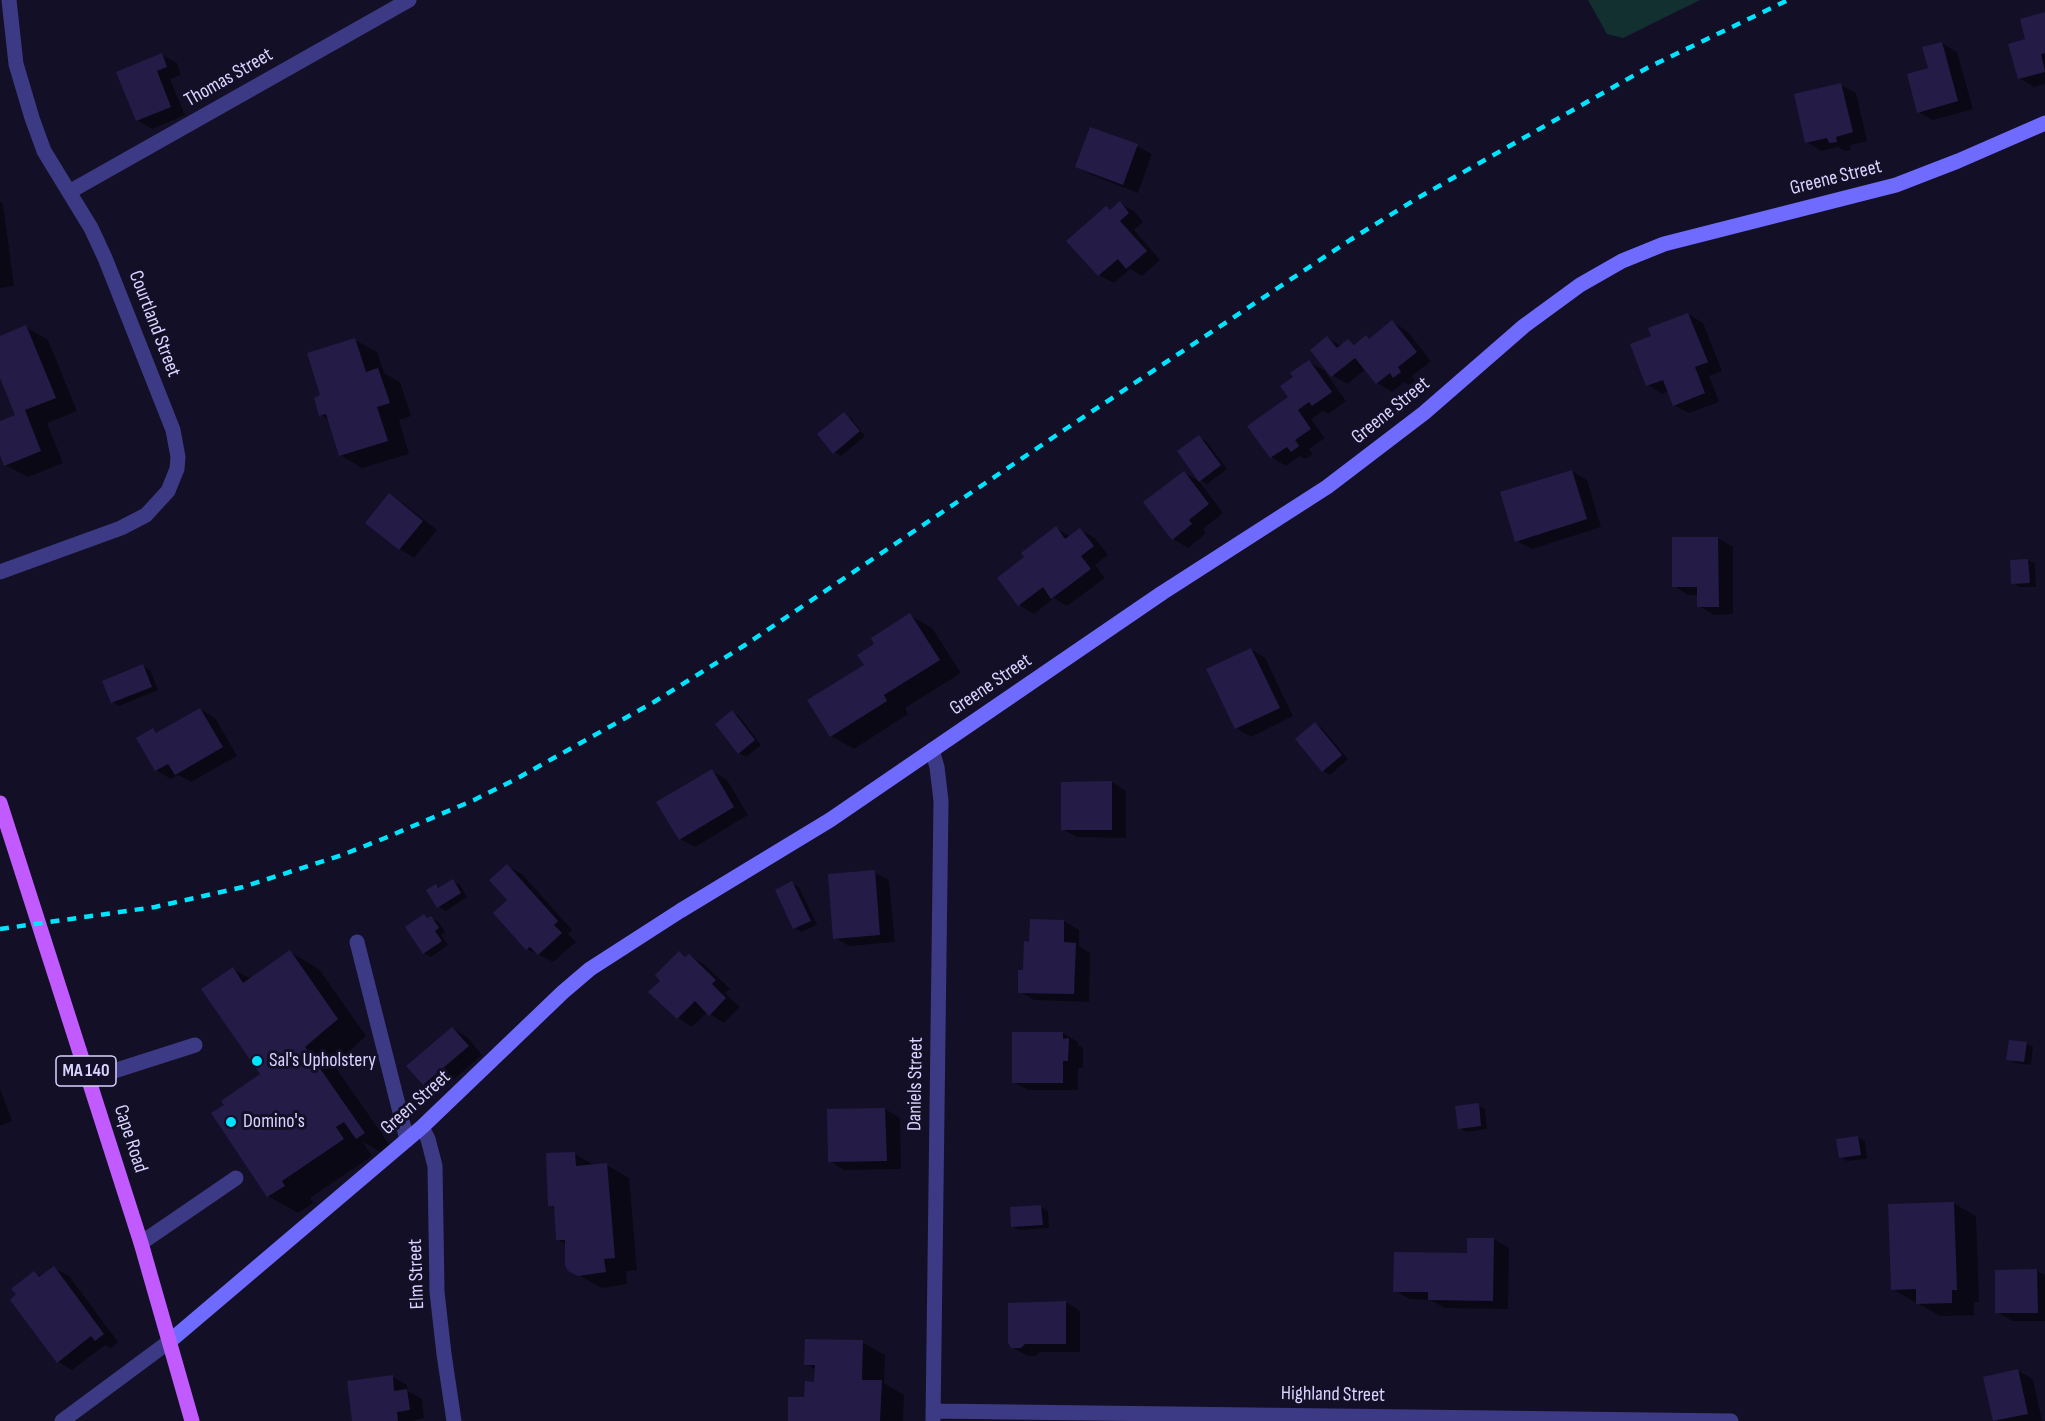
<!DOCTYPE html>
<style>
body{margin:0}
canvas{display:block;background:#130f26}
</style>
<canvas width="2045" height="1421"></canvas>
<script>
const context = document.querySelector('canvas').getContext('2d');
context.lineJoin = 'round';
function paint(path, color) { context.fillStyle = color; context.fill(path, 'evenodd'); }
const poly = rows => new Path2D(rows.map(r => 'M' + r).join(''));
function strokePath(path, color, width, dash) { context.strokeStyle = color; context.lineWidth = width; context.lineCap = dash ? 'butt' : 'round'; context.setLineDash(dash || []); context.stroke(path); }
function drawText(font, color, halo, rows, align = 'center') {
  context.font = font + ' "Sofia Sans Condensed",sans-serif'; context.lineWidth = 6; context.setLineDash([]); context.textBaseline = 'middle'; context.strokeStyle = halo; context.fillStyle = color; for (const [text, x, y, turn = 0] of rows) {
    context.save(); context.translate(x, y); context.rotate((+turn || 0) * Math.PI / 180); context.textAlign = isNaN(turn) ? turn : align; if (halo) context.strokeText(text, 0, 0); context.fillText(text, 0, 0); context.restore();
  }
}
const green = poly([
 [1588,0,1700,0,1623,38,1607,34]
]);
const shadow = poly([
 [2045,13,2045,84,2034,87,2019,78,2027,40],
 [1942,43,1957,52,1973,109,1933,120,1918,112],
 [162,55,177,63,181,75,170,79,185,115,152,129,137,120],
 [1841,85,1856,93,1867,141,1850,145,1851,150,1845,151,1838,147,1821,151,1807,142],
 [1137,146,1152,154,1138,193,1092,175,1077,167],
 [0,202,3,204,14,286,0,288],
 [1120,203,1135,212,1143,222,1134,230,1160,260,1142,276,1130,269,1114,283,1099,275,1106,207,1111,211],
 [1688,314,1703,323,1722,371,1709,376,1719,402,1689,413,1674,405,1669,391,1662,394,1648,385,1653,337],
 [1392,322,1407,331,1431,361,1412,376,1415,381,1409,385,1404,382,1392,392,1377,383,1366,369,1347,384,1332,375,1328,338,1341,346,1348,340,1356,345,1366,337,1370,339],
 [26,327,48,340,77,411,47,423,63,463,28,477,5,465,0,451,0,423,17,416,0,374,0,337],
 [355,340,377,352,384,373,400,382,411,416,399,420,409,454,362,468,340,455,329,420,321,415,322,396],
 [1309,362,1324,370,1346,401,1328,414,1323,411,1311,419,1325,438,1309,449,1313,454,1306,459,1300,456,1286,466,1271,457,1295,377],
 [844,414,851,418,865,436,841,456,834,452],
 [1199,437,1206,441,1227,469,1207,484,1200,480],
 [1572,471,1587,480,1601,527,1532,549,1517,541],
 [1184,473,1199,481,1223,513,1203,529,1206,533,1188,548,1173,539],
 [390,495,404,504,437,530,414,558,400,549,367,523],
 [1056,528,1071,537,1080,530,1095,538,1108,555,1095,565,1105,578,1067,606,1054,598,1034,614,1019,605],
 [1718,538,1733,547,1733,614,1714,615,1699,606,1698,595,1688,595,1674,586],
 [2028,560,2035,564,2036,587,2020,587,2013,583],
 [910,615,932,628,961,673,905,708,908,714,854,749,831,736,876,645],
 [1251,649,1265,658,1293,716,1251,737,1236,728],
 [143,666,150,670,158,690,119,706,112,702],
 [200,709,215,718,237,756,191,782,178,775,171,779,156,770,153,730,158,733],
 [732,712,739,716,761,745,746,757,739,753],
 [1315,724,1322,728,1348,759,1330,775,1323,771],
 [712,771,727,780,748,815,695,847,680,839],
 [1112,782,1126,791,1126,838,1077,837,1062,829],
 [507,866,522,874,572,930,568,934,576,942,553,962,527,949,509,900],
 [874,872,889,880,895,942,849,946,835,938],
 [453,881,460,885,467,897,446,911,439,907,428,891,436,886,441,889],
 [792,883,799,887,817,925,801,932,795,928],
 [424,916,438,921,445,932,441,935,448,945,431,957,424,953],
 [1064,921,1079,930,1079,946,1090,953,1089,1002,1034,1000,1020,992,1030,943],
 [290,952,319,969,366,1036,334,1065,393,1150,386,1155,363,1142,372,1156,310,1198,313,1203,298,1213,268,1196,262,1075,233,969,251,979],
 [679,953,687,957,689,956,704,964,730,989,725,993,740,1007,724,1023,707,1012,692,1027,678,1018,662,981],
 [452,1028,467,1037,482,1055,439,1092,424,1084],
 [1063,1033,1078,1042,1078,1045,1083,1048,1083,1068,1078,1068,1078,1090,1028,1090,1013,1082],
 [2026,1043,2033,1047,2031,1065,2015,1063,2008,1059],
 [0,1088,12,1121,0,1126],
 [1478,1105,1485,1109,1487,1129,1466,1132,1459,1128],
 [885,1109,900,1118,901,1169,844,1170,830,1161],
 [1858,1137,1865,1141,1867,1159,1847,1161,1840,1157],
 [575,1154,596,1166,607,1165,629,1178,637,1270,626,1271,627,1284,602,1288,569,1270,567,1245,557,1239,556,1209,550,1205],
 [1953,1203,1976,1216,1979,1302,1974,1302,1974,1315,1940,1316,1892,1289],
 [1041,1207,1048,1211,1049,1228,1019,1230,1012,1226],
 [1469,1239,1494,1239,1509,1248,1508,1309,1445,1308,1430,1300,1410,1299,1395,1291,1468,1255],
 [54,1268,69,1276,118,1342,111,1348,105,1345,72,1370,58,1362,34,1273,42,1277],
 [2037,1271,2045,1275,2045,1321,2012,1321,1997,1312],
 [1066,1302,1080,1311,1080,1352,1040,1352,1036,1356,1027,1356,1012,1347],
 [862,1342,885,1355,884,1383,904,1395,903,1421,789,1421,816,1383,816,1370,806,1364],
 [2018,1371,2033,1379,2042,1421,1994,1421,1985,1378],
 [393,1377,407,1385,408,1391,422,1399,424,1418,412,1421,354,1421]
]);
const building = poly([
 [2045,12,2045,53,2041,54,2045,72,2018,79,2008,44,2025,39,2020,19],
 [1942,42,1958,101,1917,113,1907,74,1928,68,1922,47],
 [162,53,167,67,157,71,171,107,136,121,116,72],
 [1841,83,1853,132,1836,137,1837,142,1829,143,1827,138,1805,143,1794,94],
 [1090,127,1138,144,1123,185,1075,167],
 [1120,201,1129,213,1120,221,1147,251,1126,269,1118,259,1098,276,1066,241,1106,206,1110,210],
 [1688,313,1708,362,1695,367,1705,393,1673,406,1663,380,1646,386,1630,344,1651,336,1648,328],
 [1392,320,1417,352,1398,367,1401,372,1393,378,1390,373,1376,384,1355,358,1331,377,1310,350,1327,336,1337,348,1348,339,1354,345,1366,335,1369,339],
 [26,325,56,398,25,410,41,451,4,466,0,455,0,421,15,415,0,378,0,336],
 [355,338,366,372,378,368,390,403,377,407,388,441,339,456,326,414,319,416,314,398,320,395,307,353],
 [1309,360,1332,392,1312,406,1309,402,1298,410,1311,429,1295,440,1299,446,1291,452,1287,447,1270,458,1247,426,1288,397,1280,386,1293,377,1290,373],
 [844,412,860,431,833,454,817,434],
 [1199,435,1221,465,1199,482,1177,451],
 [1572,470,1587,519,1515,542,1500,492],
 [1184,471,1209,504,1189,520,1192,524,1172,540,1143,502],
 [389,493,423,521,399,550,365,523],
 [1056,526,1065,539,1080,528,1094,546,1081,556,1091,569,1051,599,1043,587,1018,606,997,578,1024,557,1021,553],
 [1672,537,1718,537,1719,607,1697,607,1697,587,1672,587],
 [2028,559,2030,583,2011,584,2010,560],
 [910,613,940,660,884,695,887,701,830,737,807,700,864,665,857,655,874,644,871,638],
 [1251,648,1280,708,1235,729,1206,669],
 [143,664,152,687,111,703,102,681],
 [200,708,223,747,175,775,168,764,155,771,136,738,153,728,156,733],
 [732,710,755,740,738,754,715,724],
 [1315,722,1342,755,1322,772,1295,739],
 [712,769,734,807,679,840,656,802],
 [1112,781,1112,830,1061,830,1061,782],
 [507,864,558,921,554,925,562,933,538,955,530,947,526,950,493,913,507,900,489,880],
 [875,870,880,935,833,939,828,874],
 [453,879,461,893,437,908,426,890,436,884,438,888],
 [792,881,811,921,793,929,775,890],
 [424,914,427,918,431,916,439,928,435,931,442,941,423,954,405,927],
 [1030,919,1064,920,1064,942,1076,943,1074,994,1018,993,1018,970,1023,970,1024,941,1029,942],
 [290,950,338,1019,305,1047,365,1133,356,1139,344,1122,336,1127,344,1139,282,1181,285,1186,267,1197,211,1113,224,1105,221,1101,260,1074,201,989,233,967,243,983],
 [679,951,685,957,689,954,716,980,712,984,726,998,709,1016,695,1001,677,1019,648,992,660,981,655,975],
 [452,1027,469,1046,423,1085,406,1066],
 [1012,1032,1063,1032,1063,1039,1069,1038,1068,1061,1063,1061,1063,1083,1012,1083],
 [2009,1040,2027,1042,2024,1062,2006,1060],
 [1479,1103,1481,1126,1458,1129,1455,1106],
 [885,1108,887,1161,828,1162,827,1109],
 [1858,1136,1861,1155,1839,1158,1836,1139],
 [575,1152,576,1166,607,1163,615,1258,604,1259,606,1272,578,1276,568,1271,565,1265,565,1240,556,1240,554,1206,548,1206,546,1153],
 [1954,1202,1957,1290,1952,1290,1952,1303,1916,1304,1916,1289,1891,1290,1888,1204],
 [1041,1205,1043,1225,1011,1227,1010,1207],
 [1467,1238,1494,1238,1493,1301,1428,1300,1428,1292,1393,1292,1394,1252,1467,1253],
 [54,1266,104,1334,95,1341,91,1336,57,1363,10,1300,16,1294,11,1289,34,1271,39,1277],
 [2037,1269,2038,1313,1995,1313,1995,1270],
 [1066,1301,1066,1344,1025,1344,1021,1348,1011,1348,1008,1343,1008,1303],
 [805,1339,863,1340,862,1380,882,1380,880,1421,788,1421,788,1397,804,1397,805,1381,814,1382,815,1365,804,1365],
 [2018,1369,2028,1414,1993,1421,1983,1377],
 [393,1375,394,1391,407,1389,410,1410,397,1412,398,1421,352,1421,347,1381]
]);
const lane = poly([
 [357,942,407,1140],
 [89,1079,195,1045],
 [141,1243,236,1178]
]);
const street = poly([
 [69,192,409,0],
 [0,572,121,528,146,515,168,491,177,469,178,457,173,430,105,258,91,228,44,151,32,118,16,64,9,0],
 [932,750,937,767,941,801,933,1420],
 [422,1127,428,1139,435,1166,437,1292,444,1354,454,1421],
 [933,1411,1731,1421],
 [62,1421,170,1341]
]);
const secondary = poly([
 [170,1341,422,1127,563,992,590,969,680,911,830,820,1162,593,1327,487,1424,413,1524,326,1580,285,1622,261,1664,244,1896,185,1958,161,2045,123]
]);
const primary = poly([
 [0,803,141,1243,192,1421]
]);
const rail = poly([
 [0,929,155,907,243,887,342,855,385,838,474,800,516,779,654,702,745,645,1067,428,1350,240,1416,199,1647,68,1788,0]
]);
const markers = [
 [257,1061,6,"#00e5ff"],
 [231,1122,6,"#00e5ff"]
];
const shields = [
 [86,1071,60]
];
const shieldNames = [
 ["MA 140",86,1071]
];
const streetNames = [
 ["Thomas Street",229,78,-30],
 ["Greene Street",1836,178,-14],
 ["Courtland Street",154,324,69],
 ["Greene Street",1391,411,-39],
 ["Greene Street",991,685,-34],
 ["Daniels Street",916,1084,-89],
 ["Green Street",416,1103,-42],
 ["Cape Road",130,1139,72],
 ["Elm Street",417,1274,-92],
 ["Highland Street",1333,1395,1]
];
const poiNames = [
 ["Sal's Upholstery",269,1061],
 ["Domino's",243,1122]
];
paint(green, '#12302f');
paint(shadow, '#0007');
paint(building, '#241b47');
strokePath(lane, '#3d3a85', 15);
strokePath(street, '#3d3a85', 15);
strokePath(secondary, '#6f6bff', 15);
strokePath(primary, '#c25bff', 15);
strokePath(rail, '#00e5ff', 4.5, [9, 8]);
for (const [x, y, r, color] of markers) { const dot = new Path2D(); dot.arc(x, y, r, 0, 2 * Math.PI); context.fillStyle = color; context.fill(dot); strokePath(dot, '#130f26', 2); }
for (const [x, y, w] of shields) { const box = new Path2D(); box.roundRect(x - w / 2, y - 15, w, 30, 4.5); context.fillStyle = '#130f26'; context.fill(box); strokePath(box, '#d9d4ff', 1.5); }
drawText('bold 18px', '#d9d4ff', null, shieldNames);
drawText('20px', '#d9d4ff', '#130f26', streetNames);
drawText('20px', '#d9d4ff', '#130f26', poiNames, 'left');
</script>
